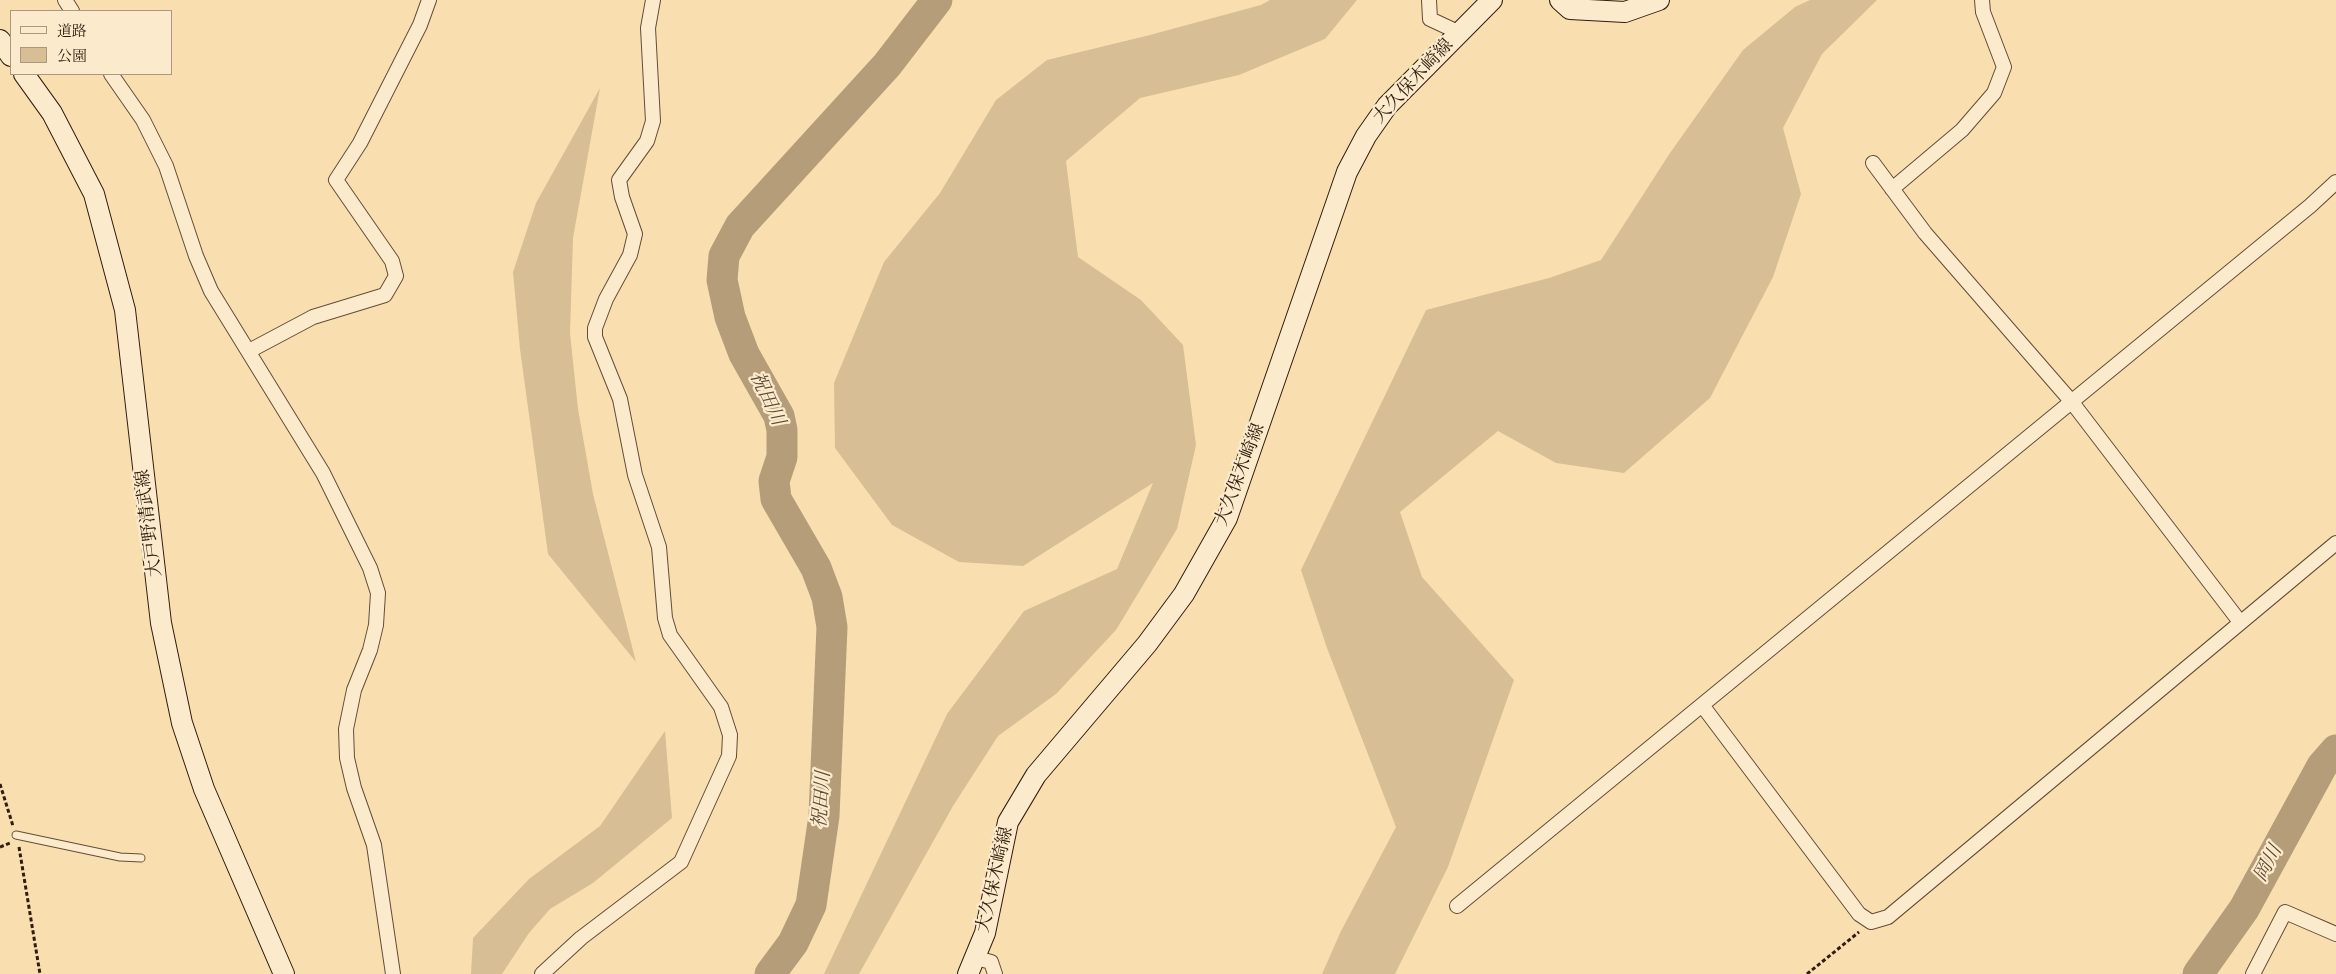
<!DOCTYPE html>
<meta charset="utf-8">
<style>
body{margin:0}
#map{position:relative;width:2336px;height:974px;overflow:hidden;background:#f9dfb0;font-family:"IM FELL Double Pica","Noto Serif JP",serif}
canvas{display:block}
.legend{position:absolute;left:10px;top:10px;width:162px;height:65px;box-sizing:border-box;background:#fbeacc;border:1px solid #aa9880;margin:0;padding:6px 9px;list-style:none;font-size:15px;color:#311c0d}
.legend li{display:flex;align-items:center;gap:10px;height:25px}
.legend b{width:25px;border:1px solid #aa9880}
</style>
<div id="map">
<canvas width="2336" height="974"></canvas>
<ul class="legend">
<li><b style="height:6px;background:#fbeacc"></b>道路</li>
<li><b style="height:14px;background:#d7be94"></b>公園</li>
</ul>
</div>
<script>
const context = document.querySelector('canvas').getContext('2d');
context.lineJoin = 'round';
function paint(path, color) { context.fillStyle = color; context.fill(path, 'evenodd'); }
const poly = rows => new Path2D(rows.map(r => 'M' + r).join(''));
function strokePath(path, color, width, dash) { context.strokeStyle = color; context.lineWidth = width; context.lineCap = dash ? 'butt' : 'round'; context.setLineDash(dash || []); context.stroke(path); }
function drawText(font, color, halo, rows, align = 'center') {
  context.font = font + ' "IM FELL Double Pica","Noto Serif JP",serif'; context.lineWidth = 4.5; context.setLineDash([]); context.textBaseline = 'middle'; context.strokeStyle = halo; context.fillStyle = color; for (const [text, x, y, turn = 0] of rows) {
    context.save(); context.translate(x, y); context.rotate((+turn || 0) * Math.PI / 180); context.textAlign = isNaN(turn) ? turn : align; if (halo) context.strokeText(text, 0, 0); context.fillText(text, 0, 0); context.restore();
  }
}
const green = poly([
 [1270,0,1357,0,1325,39,1239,75,1140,98,1066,161,1078,257,1141,300,1183,345,1196,445,1177,529,1116,630,1056,694,998,736,953,806,859,974,824,974,947,714,1024,611,1117,569,1153,483,1023,566,959,562,892,525,835,448,834,383,884,262,940,193,996,100,1047,60,1146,36,1261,5],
 [1810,0,1877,0,1822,54,1783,128,1801,194,1773,277,1710,398,1624,473,1556,463,1498,431,1400,512,1422,577,1514,680,1448,867,1395,974,1322,974,1341,931,1396,827,1327,648,1301,570,1426,310,1549,278,1601,260,1670,153,1743,50,1795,7],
 [600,88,573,238,570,333,578,409,593,494,636,662,548,554,520,349,513,272,536,203],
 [665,731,672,818,593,883,550,909,529,933,502,974,471,974,473,938,529,879,600,826]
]);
const river = poly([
 [770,974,793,943,811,905,824,816,832,627,827,597,816,568,776,499,774,481,782,457,782,430,779,416,744,354,730,317,722,280,724,256,740,226,887,65,937,0],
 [2198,974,2244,909,2322,766,2336,750]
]);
const path = poly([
 [0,784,13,826],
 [0,847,10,843],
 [19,847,40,974],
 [1807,974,1859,932]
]);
const lane = poly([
 [16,835,120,857,141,858]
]);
const street = poly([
 [65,0,72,11],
 [1429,0,1430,19,1460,33],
 [111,74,143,120,166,166,196,256,211,291,323,473,370,568,378,593,376,625,370,650,354,690,346,729,347,758,354,788,374,845,393,974],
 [1873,163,1925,233,2071,401,2240,622],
 [1892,189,1962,130,1994,93,2004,67,1983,12,1982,0],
 [249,351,313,317,385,295,396,276,392,261,336,180,360,143,420,25,429,0],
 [1702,705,1859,914,1871,922,1888,917,2336,543],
 [1457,906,2310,206,2336,182],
 [976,958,991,962,995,974],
 [542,974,581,938,681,862,729,756,730,735,721,707,670,635,665,618,659,547,635,475,620,399,595,337,595,328,606,299,630,255,635,234,622,197,619,180,647,141,653,121,648,28,653,0],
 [2253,974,2285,912,2336,934]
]);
const secondary = poly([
 [1560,0,1570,9,1625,12,1659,0],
 [0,40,11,56],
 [24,74,52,113,94,194,125,310,161,623,182,723,204,789,284,974],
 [968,974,985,933,1008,822,1036,775,1147,644,1184,594,1227,518,1347,172,1366,136,1387,106,1492,0]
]);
const streetNames = [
 ["大久保木崎線",1414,82,-47],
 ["大久保木崎線",1241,475,-69],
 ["大戸野清武線",150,523,-97],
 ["大久保木崎線",996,880,-77]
];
const waterNames = [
 ["祝田川",766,399,65],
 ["祝田川",823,800,-86],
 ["岡川",2269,864,-62]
];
paint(green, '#d7be94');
strokePath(river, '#b59d79', 31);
strokePath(lane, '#634d36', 9);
strokePath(street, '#634d36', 16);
strokePath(secondary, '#311c0d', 22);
strokePath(path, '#311c0d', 3, [4, 2.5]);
strokePath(lane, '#fbeacc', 7);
strokePath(street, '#fbeacc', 14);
strokePath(secondary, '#fbeacc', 20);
drawText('18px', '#311c0d', '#fbeacc', streetNames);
drawText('italic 19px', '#5f4933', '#fbeacc', waterNames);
</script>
